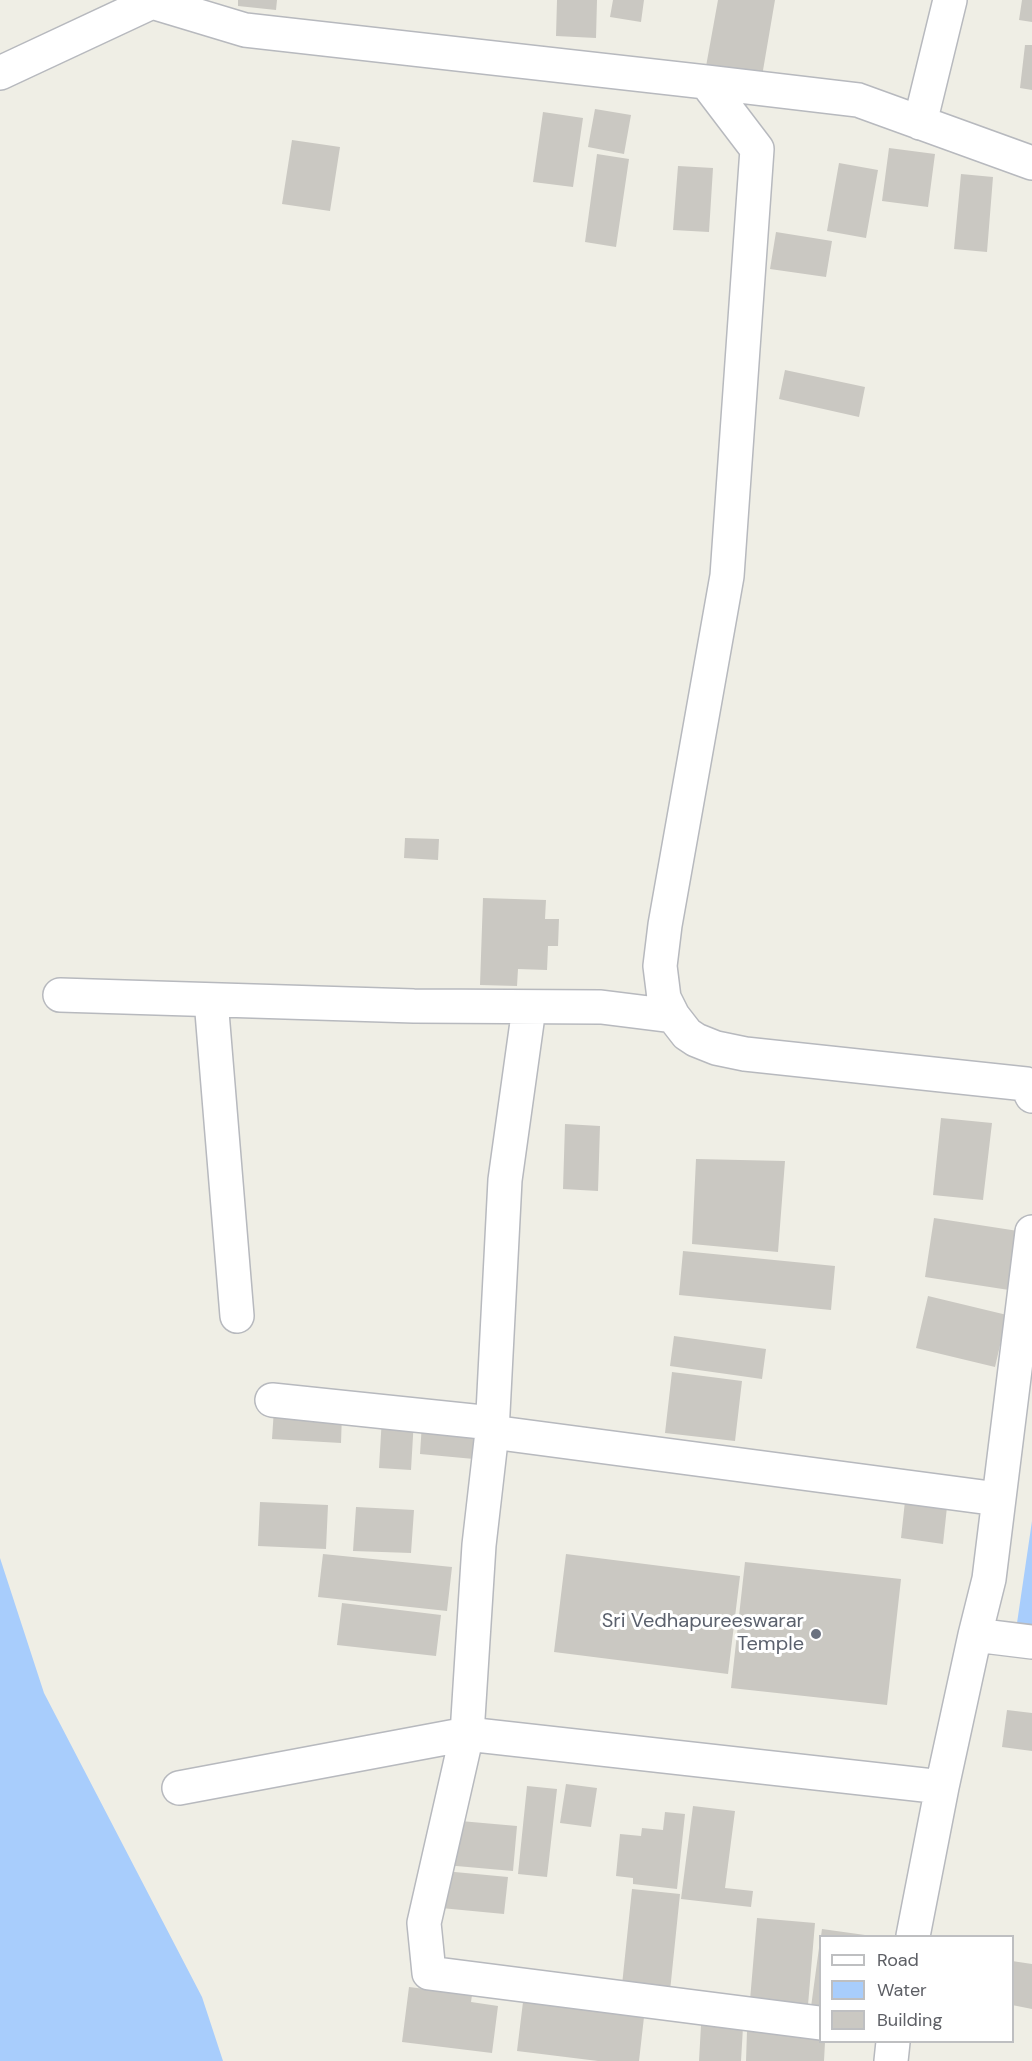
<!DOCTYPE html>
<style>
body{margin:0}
#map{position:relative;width:1032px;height:2061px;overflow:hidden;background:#efeee5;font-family:"DM Sans",sans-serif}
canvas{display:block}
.legend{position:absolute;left:819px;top:1935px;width:195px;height:108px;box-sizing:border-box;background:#fff;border:2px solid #bebfc1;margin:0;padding:8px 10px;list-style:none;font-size:18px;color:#5d5f65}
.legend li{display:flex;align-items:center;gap:12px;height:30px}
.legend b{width:30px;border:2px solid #bebfc1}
</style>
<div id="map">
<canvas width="1032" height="2061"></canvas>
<ul class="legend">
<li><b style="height:8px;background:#fff"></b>Road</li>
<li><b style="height:16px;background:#a8cdfc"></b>Water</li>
<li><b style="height:16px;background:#cac8c2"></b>Building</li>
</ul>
</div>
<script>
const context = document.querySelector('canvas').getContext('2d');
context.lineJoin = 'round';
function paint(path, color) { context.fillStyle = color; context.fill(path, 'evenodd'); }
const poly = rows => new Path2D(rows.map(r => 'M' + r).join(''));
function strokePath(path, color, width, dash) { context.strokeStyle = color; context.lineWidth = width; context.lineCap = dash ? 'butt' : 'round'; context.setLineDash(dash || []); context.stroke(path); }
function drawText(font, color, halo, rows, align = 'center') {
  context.font = font + ' "DM Sans",sans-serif'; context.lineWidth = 6; context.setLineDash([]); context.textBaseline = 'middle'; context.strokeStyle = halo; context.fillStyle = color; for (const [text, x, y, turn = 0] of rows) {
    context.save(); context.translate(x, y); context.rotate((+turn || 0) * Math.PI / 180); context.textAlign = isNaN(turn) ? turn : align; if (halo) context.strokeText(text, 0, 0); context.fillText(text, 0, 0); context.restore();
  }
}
const water = poly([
 [1032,1521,1032,1625,1017,1623],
 [0,1558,44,1693,202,1997,223,2061,0,2061]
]);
const building = poly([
 [238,0,277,0,276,10,238,6],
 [557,0,597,0,596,38,556,36],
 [613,0,644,0,641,22,610,17],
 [718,0,775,0,761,82,705,72],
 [1022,0,1032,0,1032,22,1019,20],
 [1025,45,1032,45,1032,90,1020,88],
 [595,109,631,115,624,154,588,147],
 [543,112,583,118,573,187,533,182],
 [292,140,340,147,330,211,282,204],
 [889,148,935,154,928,207,882,201],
 [597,154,629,159,616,247,585,242],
 [839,163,878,170,866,238,827,231],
 [678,166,713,168,709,232,673,230],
 [961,174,993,177,987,252,954,249],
 [776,232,832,241,826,277,770,269],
 [785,370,865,387,859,417,779,399],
 [405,838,439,839,438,860,404,858],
 [483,898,546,900,545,919,559,919,558,946,548,946,547,970,518,969,517,986,480,985],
 [941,1118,992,1123,983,1200,933,1195],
 [565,1124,600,1126,598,1191,563,1189],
 [696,1159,785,1161,778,1252,692,1244],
 [934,1218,1018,1231,1009,1290,925,1277],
 [683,1251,835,1266,831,1310,679,1295],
 [928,1296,1007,1315,995,1367,916,1348],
 [674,1336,766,1349,762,1379,670,1366],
 [672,1372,742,1381,735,1441,665,1433],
 [274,1409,342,1413,341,1443,272,1439],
 [382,1417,414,1419,411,1470,379,1468],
 [422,1423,478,1427,474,1459,420,1454],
 [905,1501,947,1507,943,1544,901,1538],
 [260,1502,328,1505,326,1549,258,1546],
 [356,1507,414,1510,411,1553,353,1551],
 [323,1554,452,1567,447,1611,318,1597],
 [566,1554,740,1576,728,1674,554,1652],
 [745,1562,901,1579,887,1705,731,1688],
 [342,1603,441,1615,436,1656,337,1645],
 [1007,1710,1032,1713,1032,1751,1002,1747],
 [566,1784,597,1788,591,1827,560,1823],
 [527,1786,557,1789,547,1877,518,1874],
 [693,1806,735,1811,725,1888,753,1891,751,1907,681,1899],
 [665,1812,685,1814,677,1889,633,1884,633,1878,616,1876,620,1834,641,1836,642,1828,663,1830],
 [449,1820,517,1826,513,1871,445,1865],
 [444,1871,508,1877,504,1914,441,1908],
 [632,1889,680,1894,670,1991,622,1985],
 [757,1918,815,1923,808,2005,750,2000],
 [822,1929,865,1935,864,1936,821,1936],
 [819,1948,820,1948,820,2009,811,2007],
 [1012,1961,1032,1964,1032,2009,1012,2005],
 [409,1987,472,1995,471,2002,498,2006,492,2053,402,2042],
 [523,2002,644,2017,639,2061,598,2061,517,2051],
 [701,2025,743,2027,741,2061,699,2061],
 [747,2031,820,2034,820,2042,825,2042,824,2061,746,2061]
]);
const minor = poly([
 [0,73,152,2,245,30,706,82,757,149,727,576,665,925,660,966,664,998,673,1016,687,1034,696,1040,716,1048,745,1054,1026,1084,1032,1096],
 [706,82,858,100,1032,163],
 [920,123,950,0],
 [60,995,414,1006,601,1007,673,1016],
 [211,1000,237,1316],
 [529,1008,505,1180,492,1432,998,1499],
 [1032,1232,989,1579,975,1635,1032,1642],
 [272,1400,492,1423],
 [492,1432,479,1545,467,1734,424,1923,429,1973,820,2023],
 [179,1788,467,1734,942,1787],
 [913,1936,942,1787,975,1635],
 [891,2061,893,2042]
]);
const markers = [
 [816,1634,6,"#6b7280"]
];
const worshipNames = [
 ["Sri Vedhapureeswarar",804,1622],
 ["Temple",804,1645]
];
paint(water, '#a8cdfc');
paint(building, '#cac8c2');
strokePath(minor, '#b7b9be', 36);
strokePath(minor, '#fff', 33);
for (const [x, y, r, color] of markers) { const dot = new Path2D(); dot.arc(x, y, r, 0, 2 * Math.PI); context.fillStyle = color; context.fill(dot); strokePath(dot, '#fff', 2); }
drawText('20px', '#5b616d', '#fff', worshipNames, 'right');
</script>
